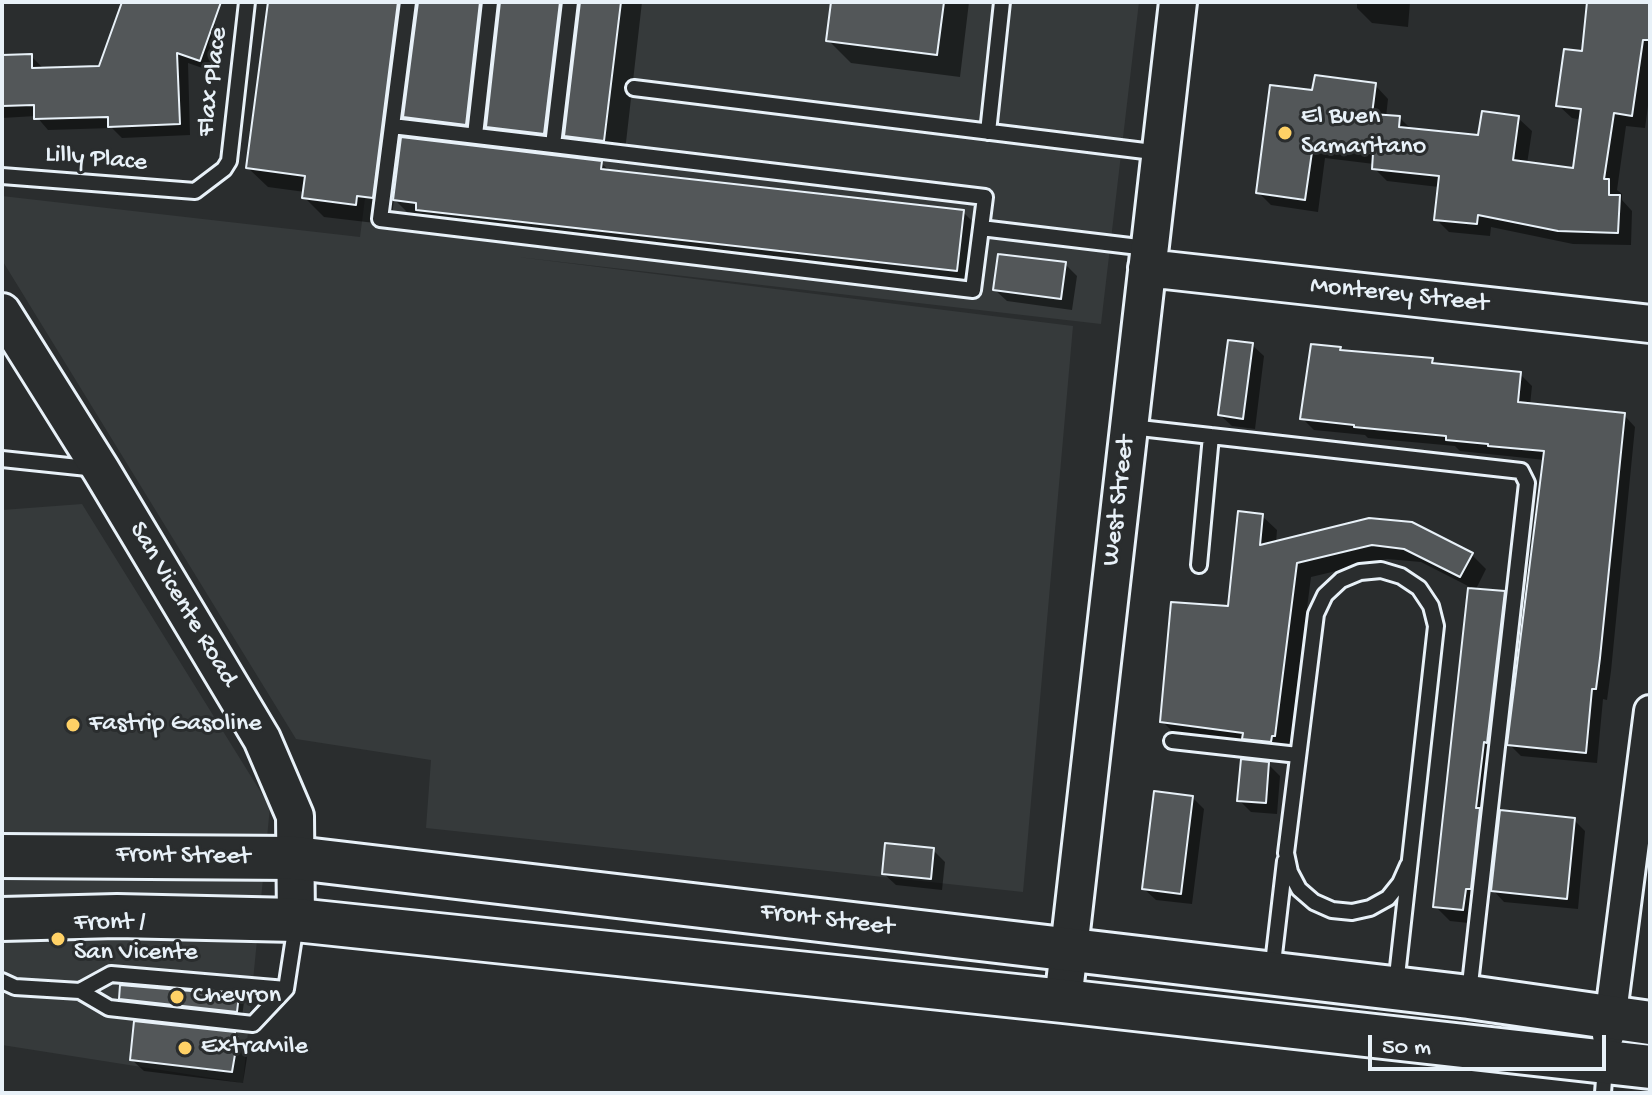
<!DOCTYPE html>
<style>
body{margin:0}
#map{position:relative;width:1652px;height:1095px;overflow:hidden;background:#2a2d2e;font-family:"Gochi Hand",sans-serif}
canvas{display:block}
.frame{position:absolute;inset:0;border:4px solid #e8f1f8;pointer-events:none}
.scale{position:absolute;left:1368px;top:1035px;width:238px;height:36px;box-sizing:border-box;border:4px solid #e8f1f8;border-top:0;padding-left:10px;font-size:24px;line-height:28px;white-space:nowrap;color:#e8f1f8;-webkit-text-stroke:6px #2a2d2e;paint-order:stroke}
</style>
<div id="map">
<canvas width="1652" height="1095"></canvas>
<div class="frame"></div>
<div class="scale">50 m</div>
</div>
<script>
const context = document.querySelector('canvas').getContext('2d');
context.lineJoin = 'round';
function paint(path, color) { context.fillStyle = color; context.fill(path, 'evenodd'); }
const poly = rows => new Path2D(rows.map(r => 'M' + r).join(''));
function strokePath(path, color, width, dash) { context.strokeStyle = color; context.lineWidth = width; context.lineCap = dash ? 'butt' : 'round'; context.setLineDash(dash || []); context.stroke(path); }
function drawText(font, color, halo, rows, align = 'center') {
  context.font = font + ' "Gochi Hand",sans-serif'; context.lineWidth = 6; context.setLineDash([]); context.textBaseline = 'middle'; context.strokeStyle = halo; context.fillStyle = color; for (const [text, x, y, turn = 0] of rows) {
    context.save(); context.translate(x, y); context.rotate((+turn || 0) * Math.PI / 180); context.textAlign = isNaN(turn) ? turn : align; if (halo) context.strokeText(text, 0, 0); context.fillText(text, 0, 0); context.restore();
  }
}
const built = poly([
 [390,2,1139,2,1101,324,518,257,1073,326,1023,892,426,828,431,760,296,739,2,260,2,196,360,237],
 [82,504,270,807,243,1083,2,1045,2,510]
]);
const shadow = poly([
 [124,2,195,2,224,35,211,71,188,63,190,135,122,138,112,128,48,130,36,116,2,118,2,57,31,56,43,68,100,68],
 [270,2,642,2,624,160,586,155,565,135,563,153,508,146,487,125,485,143,425,136,405,116,402,139,601,163,611,172,963,212,986,235,979,292,441,232,417,222,394,199,392,216,375,223,324,217,304,197,305,192,268,187,248,168],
 [833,2,969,2,960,77,851,63,828,40],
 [1357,2,1410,2,1408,27,1372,23,1357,8],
 [1589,2,1650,2,1650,91,1645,128,1626,126,1617,190,1622,194,1622,200,1632,211,1631,245,1573,244,1491,227,1490,236,1449,232,1436,219,1439,187,1387,181,1374,168,1374,164,1325,158,1318,212,1271,205,1258,192,1314,92,1375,85,1388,99,1386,117,1400,118,1412,130,1480,137,1518,118,1532,131,1527,164,1575,171,1582,120,1572,118,1558,105,1584,53],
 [1065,264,1077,276,1072,310,1007,301,995,290],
 [1252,345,1264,356,1255,429,1232,426,1220,415],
 [1340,349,1342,352,1432,360,1437,365,1520,374,1532,386,1530,405,1624,415,1635,427,1611,671,1607,700,1603,699,1597,763,1521,756,1509,744,1545,460,1460,451,1455,446,1368,438,1365,435,1314,430,1302,418],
 [1262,516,1277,530,1276,543,1369,520,1472,555,1486,569,1475,591,1504,593,1519,608,1478,924,1450,921,1435,906,1470,587,1421,562,1387,559,1311,577,1289,750,1177,736,1162,721,1230,608],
 [1268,764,1280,776,1277,814,1251,812,1239,800],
 [1192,797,1204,809,1192,904,1156,900,1144,889],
 [1574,820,1585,831,1578,909,1504,902,1493,890],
 [933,850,945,862,942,890,896,885,884,874],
 [238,997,244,1002,242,1017,126,1004,121,998],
 [234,1034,248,1051,243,1083,144,1071,132,1060]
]);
const building = poly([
 [122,2,221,2,200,61,177,53,180,124,108,127,108,117,34,119,34,105,2,106,2,55,32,54,32,68,99,66,122,2],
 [268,2,398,2,373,198,357,196,356,205,302,198,305,176,246,168,268,2],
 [418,2,480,2,466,125,403,117,418,2],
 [500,2,560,2,544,134,486,127,500,2],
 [580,2,621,2,604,141,564,136,580,2],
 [831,2,944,2,937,55,826,41,831,2],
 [1587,2,1650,2,1650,40,1643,40,1632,116,1614,113,1604,179,1609,179,1609,195,1620,195,1618,233,1558,231,1478,215,1477,224,1434,220,1439,176,1372,169,1373,153,1313,145,1305,200,1256,193,1270,85,1312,90,1315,75,1376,83,1372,114,1400,116,1399,127,1478,135,1482,111,1519,116,1513,160,1573,168,1581,109,1556,106,1564,49,1582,51,1587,2],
 [401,137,602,161,601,169,964,210,957,271,416,210,416,203,393,200,401,137],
 [998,254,1066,262,1061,299,993,290,998,254],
 [1228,340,1253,343,1243,419,1218,415,1228,340],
 [1311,344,1341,347,1340,350,1433,358,1432,363,1521,372,1518,402,1625,413,1600,658,1596,689,1592,689,1586,753,1507,745,1544,451,1488,446,1488,444,1446,440,1446,436,1354,427,1354,425,1300,419,1311,344],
 [1238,511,1263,514,1260,545,1369,518,1412,522,1473,553,1460,577,1404,549,1372,545,1297,563,1275,736,1272,736,1271,742,1242,739,1243,733,1160,722,1171,602,1228,606,1238,511],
 [1468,588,1505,591,1487,743,1484,742,1476,808,1480,808,1471,889,1466,889,1463,910,1433,907,1468,588],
 [1241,759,1269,762,1266,803,1237,801,1241,759],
 [1154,791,1193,796,1181,894,1142,889,1154,791],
 [1500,810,1575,818,1567,899,1491,891,1500,810],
 [885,843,934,848,931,879,882,874,885,843],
 [120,985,239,995,237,1012,119,999,120,985],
 [134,1021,235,1032,235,1037,238,1037,232,1072,130,1060,134,1021]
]);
const service = poly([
 [408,2,380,219,973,290,985,197,553,145],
 [634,88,1161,153],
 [392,126,553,145,570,2],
 [988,132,1002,2],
 [475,135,490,2],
 [2,176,195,191,224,169,229,161,247,2],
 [981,228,1147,248],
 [1131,427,1521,471,1527,483,1469,993],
 [2,459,97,469],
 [1199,565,1211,436],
 [1172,741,1298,755],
 [1272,972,1285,861],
 [2,981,15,987,80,991,111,974,286,989,296,924],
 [1396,985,1436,626,1431,606,1419,588,1401,576,1381,570,1360,572,1341,580,1325,595,1316,614,1286,853,1290,872,1299,889,1314,902,1332,910,1352,912,1370,908,1388,898,1400,883,1408,865],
 [80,991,109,1008,253,1024,286,989],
 [1603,1093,1605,1066]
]);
const minor = poly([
 [1608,1036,1650,711]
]);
const tertiary = poly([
 [1147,268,1650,324],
 [2,312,101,470,262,739,295,816,296,920],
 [1063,1001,1178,2]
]);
const secondary = poly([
 [2,856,296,858,1469,997,1650,1023],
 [2,919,117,916,296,920,1063,1001,1650,1067]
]);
const markers = [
 [1285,133,8,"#ffd166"],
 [73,725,8,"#ffd166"],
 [58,939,8,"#ffd166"],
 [177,997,8,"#ffd166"],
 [185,1048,8,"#ffd166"]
];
const streetNames = [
 ["Flax Place",214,82,-83],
 ["Lilly Place",96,160,5],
 ["Monterey Street",1399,296,6],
 ["West Street",1120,501,-83],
 ["San Vicente Road",182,605,59],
 ["Front Street",183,857,1],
 ["Front Street",827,921,7]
];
const poiNames = [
 ["El Buen",1301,118],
 ["Samaritano",1301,148],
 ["Fastrip Gasoline",89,725],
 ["Front /",74,924],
 ["San Vicente",74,954],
 ["Chevron",193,997],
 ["ExtraMile",201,1048]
];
paint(built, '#363a3b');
paint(shadow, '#0007');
paint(building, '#535759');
strokePath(building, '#e8f1f8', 2);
strokePath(service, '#e8f1f8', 20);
strokePath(minor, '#e8f1f8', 36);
strokePath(tertiary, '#e8f1f8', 42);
strokePath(secondary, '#e8f1f8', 48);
strokePath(service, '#2a2d2e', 14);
strokePath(minor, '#2a2d2e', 30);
strokePath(tertiary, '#2a2d2e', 36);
strokePath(secondary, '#2a2d2e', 42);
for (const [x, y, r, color] of markers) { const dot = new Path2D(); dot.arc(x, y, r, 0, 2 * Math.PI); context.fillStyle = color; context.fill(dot); strokePath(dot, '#2a2d2e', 3); }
drawText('26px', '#e8f1f8', '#2a2d2e', streetNames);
drawText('26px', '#e8f1f8', '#2a2d2e', poiNames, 'left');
</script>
